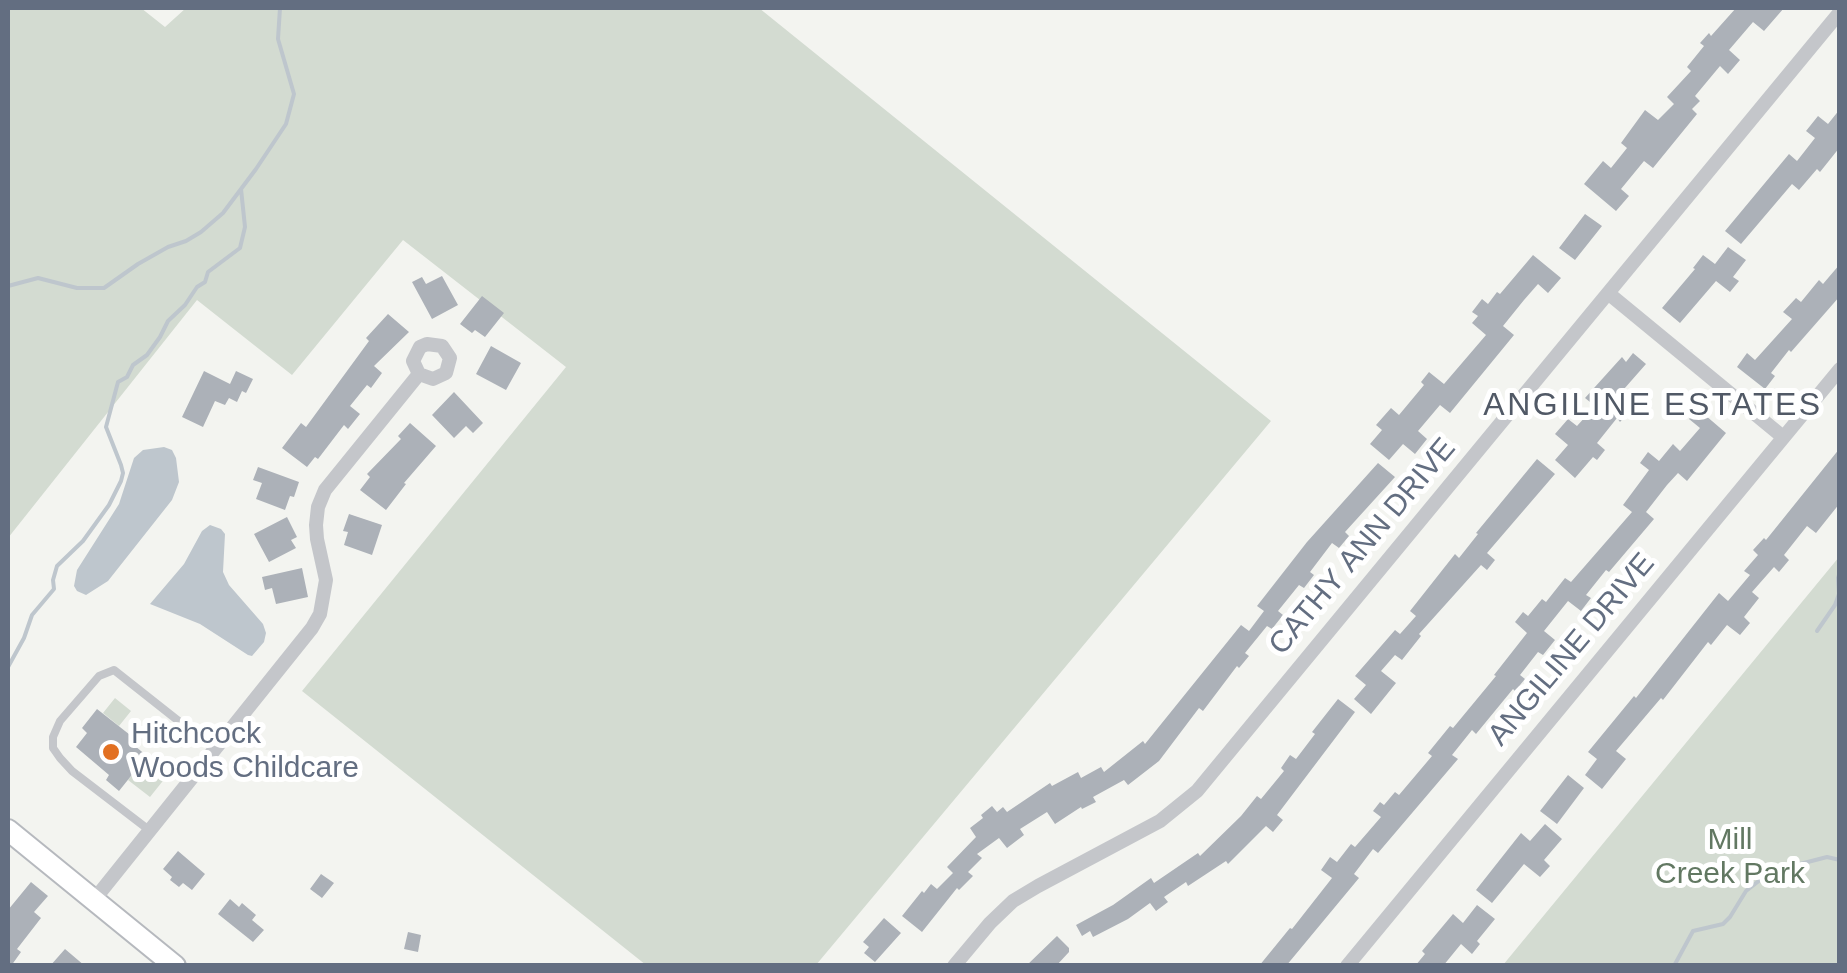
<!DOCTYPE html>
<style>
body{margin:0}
#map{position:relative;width:1847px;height:973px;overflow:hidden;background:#f3f4f0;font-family:Helvetica,sans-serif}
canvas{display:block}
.frame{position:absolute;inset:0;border:10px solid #636e81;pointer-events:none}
</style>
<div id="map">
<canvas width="1847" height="973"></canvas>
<div class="frame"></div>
</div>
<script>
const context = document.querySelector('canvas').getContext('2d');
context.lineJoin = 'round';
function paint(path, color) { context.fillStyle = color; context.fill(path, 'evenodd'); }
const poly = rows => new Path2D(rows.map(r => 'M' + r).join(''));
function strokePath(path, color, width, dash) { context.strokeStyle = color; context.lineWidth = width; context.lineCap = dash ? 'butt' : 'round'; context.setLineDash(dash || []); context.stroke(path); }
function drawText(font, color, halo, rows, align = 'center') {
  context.font = font + ' Helvetica,sans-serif'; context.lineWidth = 10; context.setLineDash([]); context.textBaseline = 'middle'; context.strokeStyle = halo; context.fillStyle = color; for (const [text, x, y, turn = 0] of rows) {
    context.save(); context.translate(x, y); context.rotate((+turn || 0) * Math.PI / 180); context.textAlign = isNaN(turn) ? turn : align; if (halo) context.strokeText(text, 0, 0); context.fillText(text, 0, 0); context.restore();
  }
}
const green = poly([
 [8,8,141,8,165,27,186,8,759,8,1271,421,816,965,646,965,302,691,566,367,403,240,292,375,197,300,8,538],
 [1839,557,1839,965,1503,965],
 [115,698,131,711,119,726,103,713],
 [146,758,166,777,150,797,128,780]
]);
const water = poly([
 [164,447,172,450,176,458,179,482,172,500,108,581,86,595,77,591,74,586,77,570,119,504,134,458,143,450],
 [210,525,221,529,225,534,223,572,229,585,263,624,266,633,264,642,252,656,248,655,200,624,150,604,184,564,202,531]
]);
const stream = poly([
 [8,286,38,278,77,288,104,288,138,264,168,247,186,241,201,232,223,213,256,169,286,124,294,94,278,39,280,8],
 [1817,631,1835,605,1839,594,1838,578,1840,572],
 [8,667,24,638,32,615,54,589,53,580,57,566,83,541,109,505,121,481,123,473,121,465,106,427,118,382,127,377,133,365,147,355,160,337,168,321,185,305,197,287,205,282,208,272,240,248,245,227,241,189],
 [1674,966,1693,931,1723,924,1730,917,1746,891,1760,880,1781,880,1800,864,1827,857,1840,860]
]);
const building = poly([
 [1736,8,1784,8,1764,31,1753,22,1729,50,1740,60,1728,74,1720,66,1695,96,1700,101,1692,109,1697,114,1653,168,1644,161,1621,189,1629,196,1616,211,1584,184,1603,161,1611,168,1627,148,1621,143,1645,110,1658,120,1674,104,1667,97,1691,71,1687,67,1704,46,1700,43,1709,33,1711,36],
 [1840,109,1840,147,1820,172,1817,169,1799,190,1792,184,1741,244,1725,231,1789,154,1797,161,1815,138,1806,131,1818,116,1828,124],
 [1585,214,1602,226,1575,260,1559,248],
 [1728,247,1746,260,1733,277,1739,281,1730,292,1716,281,1680,323,1662,308,1695,269,1693,268,1703,255,1715,264],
 [1533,255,1561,278,1548,293,1538,284,1524,300,1503,326,1514,335,1450,413,1440,405,1418,431,1427,439,1415,454,1403,444,1389,460,1370,444,1382,430,1376,425,1391,408,1399,415,1424,385,1421,382,1429,372,1444,384,1486,335,1472,323,1478,316,1472,312,1482,299,1488,304,1497,292,1500,294],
 [1840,264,1840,296,1791,352,1789,350,1771,373,1775,376,1765,389,1737,367,1747,353,1755,360,1792,319,1783,312,1796,298,1801,302,1819,280,1823,284],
 [442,276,458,305,432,319,412,282,422,277,426,284],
 [482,296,504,313,485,337,475,330,472,333,460,324],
 [388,314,409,332,374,366,382,373,371,388,367,385,350,406,360,414,348,429,344,425,318,459,315,457,307,467,282,448,301,423,306,427,369,341,366,338],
 [491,346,521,363,506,390,476,374],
 [1633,353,1646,364,1617,397,1631,409,1620,422,1617,418,1597,443,1605,450,1597,460,1593,457,1575,478,1555,460,1568,445,1555,434,1568,419,1577,426,1595,406,1585,398,1622,357,1626,362],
 [204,371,230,384,236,371,253,379,246,393,242,391,237,402,229,398,225,405,215,401,203,427,182,417],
 [454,392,483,423,473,433,466,426,454,438,432,415],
 [1698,409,1726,433,1687,481,1678,473,1667,485,1646,512,1654,519,1609,572,1606,570,1586,595,1591,598,1581,611,1568,601,1544,631,1555,640,1543,655,1538,652,1520,675,1525,679,1515,691,1513,689,1476,734,1472,730,1452,755,1458,759,1378,853,1373,849,1354,874,1359,878,1286,966,1259,966,1290,928,1292,929,1332,878,1321,870,1330,857,1337,862,1351,844,1355,847,1381,817,1373,811,1380,802,1384,805,1395,792,1399,795,1432,756,1428,753,1450,726,1453,728,1496,676,1494,675,1527,633,1515,622,1523,612,1528,616,1542,599,1546,602,1565,578,1571,582,1632,512,1623,505,1649,470,1640,463,1648,452,1659,461,1673,444,1680,451,1700,428,1689,419],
 [410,423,436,446,404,483,406,484,386,510,360,490,370,477,367,474,401,439,398,436],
 [1840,448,1840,503,1816,533,1807,526,1784,555,1789,560,1779,572,1774,567,1752,592,1759,598,1744,617,1750,623,1740,635,1727,625,1711,645,1708,642,1663,700,1661,698,1616,751,1626,759,1602,789,1585,775,1597,759,1588,752,1634,696,1636,698,1719,593,1728,601,1750,575,1744,571,1758,555,1753,550,1764,538,1766,540],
 [1537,459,1555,474,1487,553,1495,560,1487,570,1481,565,1419,634,1421,636,1402,660,1395,655,1381,671,1396,683,1371,714,1354,699,1366,685,1355,676,1395,630,1400,634,1416,616,1410,611,1455,554,1459,558,1478,534,1476,533],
 [1378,463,1395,477,1345,532,1349,536,1339,548,1332,543,1310,572,1314,575,1304,588,1299,585,1278,611,1283,615,1272,629,1267,626,1245,653,1249,656,1239,668,1237,666,1203,711,1199,708,1159,761,1128,785,1124,780,1093,797,1096,802,1082,809,1081,807,1055,824,1047,812,1020,829,1024,835,1007,848,999,838,977,854,982,858,968,872,973,876,959,890,957,888,922,932,902,916,922,891,924,893,931,884,937,889,953,873,947,867,976,837,970,828,983,818,981,815,992,806,997,812,1003,807,1007,812,1050,783,1052,786,1078,772,1081,778,1101,767,1104,772,1143,741,1145,744,1241,625,1249,631,1264,611,1257,606,1307,542],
 [258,467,299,482,294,497,290,496,285,510,256,499,262,483,253,480],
 [349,514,382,525,372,555,344,545,348,532,343,531],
 [287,517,297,537,291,540,296,548,269,562,254,534],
 [302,568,308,597,276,604,272,588,265,590,262,577],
 [1338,699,1355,712,1277,815,1283,820,1273,832,1266,826,1228,864,1226,861,1188,886,1186,882,1164,897,1168,902,1156,911,1150,903,1128,919,1093,937,1090,931,1082,936,1076,925,1113,905,1151,878,1154,883,1198,853,1200,856,1241,816,1257,796,1261,799,1284,771,1281,768,1290,755,1296,759,1315,734,1312,732],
 [97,709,139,742,135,746,147,756,119,791,106,780,109,775,76,747,87,733,82,728],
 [1568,775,1584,788,1557,824,1540,811],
 [1545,824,1562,839,1544,860,1550,866,1540,877,1524,864,1492,903,1476,890,1521,833,1530,841],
 [178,851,205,874,192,890,183,883,179,887,170,880,172,877,163,869],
 [321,874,334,883,322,898,310,889],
 [31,882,48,896,34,912,41,918,17,949,21,952,11,966,8,966,8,910],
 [230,899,239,907,242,903,256,915,252,920,264,930,253,942,218,914],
 [1477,905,1495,919,1477,941,1480,944,1472,954,1461,944,1443,966,1415,966,1425,954,1422,951,1453,914,1463,923],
 [884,918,901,933,875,962,864,953,869,947,863,942],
 [408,932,421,935,418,952,404,949],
 [1057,936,1069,948,1069,952,1056,966,1026,966],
 [65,949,85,966,50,966]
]);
const lane = poly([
 [149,830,72,771,60,758,53,748,53,737,60,721,99,676,114,670,214,749]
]);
const street = poly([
 [1608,293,1783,437],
 [94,900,312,628,320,614,326,580,317,539,316,525,318,507,325,490,419,374,413,361,420,347,427,344,442,346,450,358,446,373,433,379,419,374],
 [954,966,990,923,1013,901,1038,886,1160,821,1197,791,1840,12],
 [1347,966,1840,369]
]);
const secondary = poly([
 [8,830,175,966]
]);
const markers = [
 [111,752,10,"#e27022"]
];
const streetNames = [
 ["CATHY ANN DRIVE",1363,547,-50],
 ["ANGILINE DRIVE",1572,650,-50]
];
const poiNames = [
 ["Hitchcock",131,735],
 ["Woods Childcare",131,769]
];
const parkNames = [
 ["Mill",1730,841],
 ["Creek Park",1730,875]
];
const neighbourhoodNames = [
 ["ANGILINE ESTATES",1653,406]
];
paint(green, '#d3dbd1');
paint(water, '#bec6cd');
strokePath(stream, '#bec6cd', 4);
paint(building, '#acb1b8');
strokePath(secondary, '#b6b9be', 24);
strokePath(lane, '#c4c6ca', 8);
strokePath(street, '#c4c6ca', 14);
strokePath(secondary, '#fff', 20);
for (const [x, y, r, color] of markers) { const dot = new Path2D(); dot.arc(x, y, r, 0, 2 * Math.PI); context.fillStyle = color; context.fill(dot); strokePath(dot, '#fff', 4); }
drawText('30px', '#636e81', '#fff', streetNames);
drawText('30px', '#636e81', '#fff', poiNames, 'left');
drawText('30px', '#627862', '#fff', parkNames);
context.letterSpacing = '2.5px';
drawText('32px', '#515966', '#fff', neighbourhoodNames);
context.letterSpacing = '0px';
</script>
